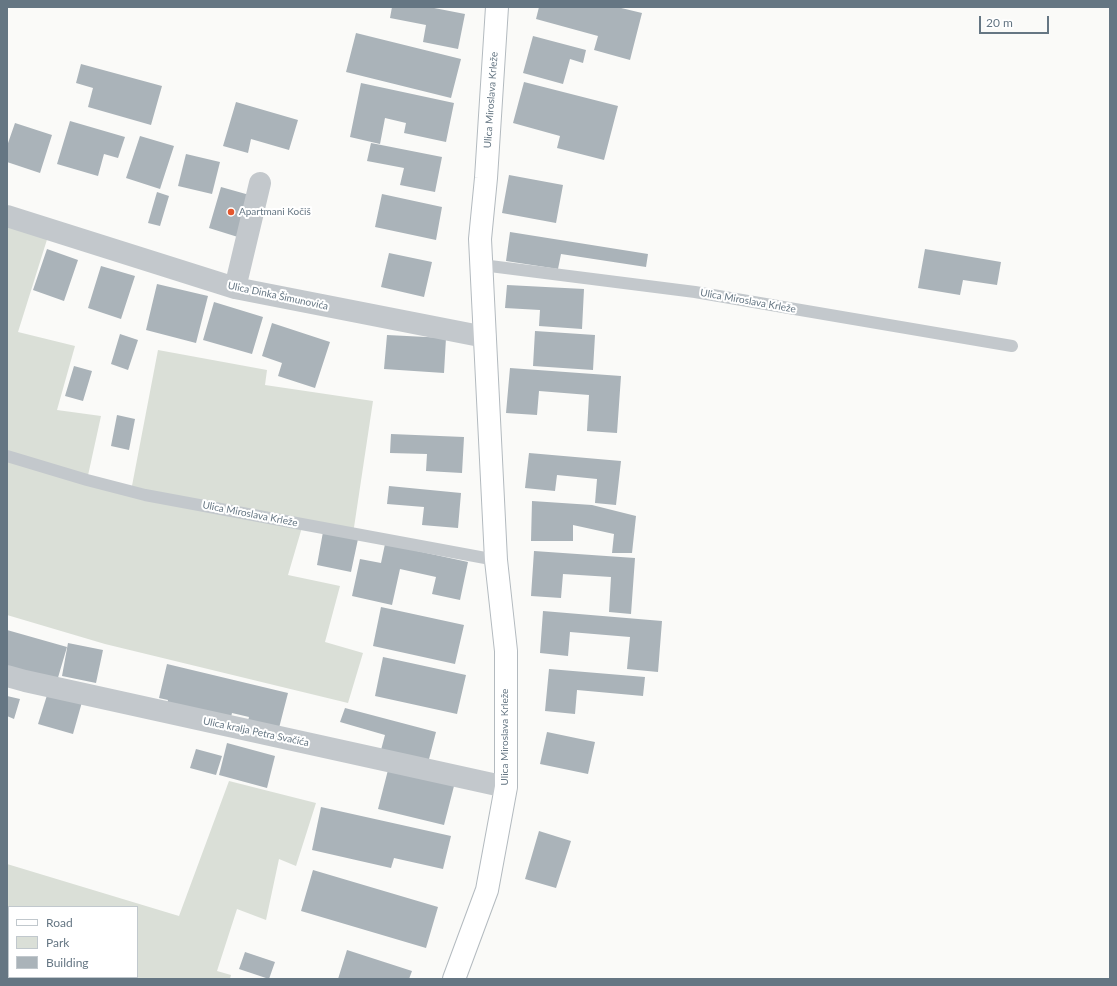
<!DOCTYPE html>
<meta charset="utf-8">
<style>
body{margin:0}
#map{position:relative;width:1117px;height:986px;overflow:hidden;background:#fafaf8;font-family:Lato,sans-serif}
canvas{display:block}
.frame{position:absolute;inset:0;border:8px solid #657683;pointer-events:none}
.legend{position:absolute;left:8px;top:906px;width:130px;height:72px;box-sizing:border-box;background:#fff;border:1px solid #c1c8cd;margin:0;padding:5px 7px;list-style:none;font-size:12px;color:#657683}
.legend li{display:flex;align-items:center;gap:8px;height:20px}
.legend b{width:20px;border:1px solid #c1c8cd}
.scale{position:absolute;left:979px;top:16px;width:70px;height:18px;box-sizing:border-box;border:2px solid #657683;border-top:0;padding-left:5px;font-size:12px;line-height:14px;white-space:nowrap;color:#657683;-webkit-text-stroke:3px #fff;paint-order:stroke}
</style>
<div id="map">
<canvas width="1117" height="986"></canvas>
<div class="frame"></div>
<ul class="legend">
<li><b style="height:5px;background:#fff"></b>Road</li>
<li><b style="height:11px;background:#dadfd7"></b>Park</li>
<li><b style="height:11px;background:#aab3b9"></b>Building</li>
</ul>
<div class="scale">20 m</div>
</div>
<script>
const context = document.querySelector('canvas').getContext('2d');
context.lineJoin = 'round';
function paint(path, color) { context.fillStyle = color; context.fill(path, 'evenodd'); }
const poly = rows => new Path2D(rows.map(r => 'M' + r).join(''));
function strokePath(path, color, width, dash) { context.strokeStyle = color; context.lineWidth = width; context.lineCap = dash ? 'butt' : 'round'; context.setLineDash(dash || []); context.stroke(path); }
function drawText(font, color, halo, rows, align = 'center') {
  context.font = font + ' Lato,sans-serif'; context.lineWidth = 4; context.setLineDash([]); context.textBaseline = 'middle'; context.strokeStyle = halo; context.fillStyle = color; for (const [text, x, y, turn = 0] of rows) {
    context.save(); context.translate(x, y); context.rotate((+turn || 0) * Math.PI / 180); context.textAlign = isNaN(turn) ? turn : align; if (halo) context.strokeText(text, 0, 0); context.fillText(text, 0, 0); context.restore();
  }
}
const green = poly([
 [7,216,50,230,18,332,75,346,57,410,101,416,87,480,131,491,158,350,267,370,265,385,373,401,353,534,303,524,288,575,340,586,325,642,363,653,348,703,105,644,7,615],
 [229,781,316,803,296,866,279,859,266,920,237,909,217,971,231,975,230,979,7,979,7,864,179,916],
 [9,907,137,907,137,977,9,977]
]);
const building = poly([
 [392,7,429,7,465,14,458,49,423,42,426,25,390,18],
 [539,7,617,7,642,13,630,60,594,50,598,36,536,19],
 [356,33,461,59,451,98,346,72],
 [533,36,586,50,583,63,570,59,563,84,523,73],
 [81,64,162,86,151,125,88,107,93,88,76,83],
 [524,82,618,106,604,160,557,148,560,136,513,123],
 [361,83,454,103,446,142,404,133,406,123,385,118,380,144,350,137],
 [236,102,298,120,289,150,251,139,248,153,223,146],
 [70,121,125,137,118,158,104,154,98,176,57,164],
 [15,123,52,135,40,173,7,162,7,146],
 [140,136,174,146,160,189,126,178],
 [371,143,442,157,435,192,400,185,404,168,367,161],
 [186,154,220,162,212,194,178,186],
 [509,175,563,185,556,223,502,213],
 [221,187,253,196,241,238,209,228],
 [157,192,169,196,160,226,148,223],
 [382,194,442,207,436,240,375,227],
 [510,232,648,254,646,267,561,254,558,269,506,261],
 [47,249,78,260,64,301,33,290],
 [925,249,1001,262,997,285,963,280,960,295,918,288],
 [389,253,432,262,424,297,381,287],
 [101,266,135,276,121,319,88,308],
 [157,284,208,296,196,343,146,330],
 [507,285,584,289,582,329,539,326,540,310,505,308],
 [214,302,263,317,252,354,203,340],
 [272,323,330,342,315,388,278,376,282,363,262,356],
 [535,331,595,335,593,370,533,366],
 [120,334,138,340,128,370,111,364],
 [387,335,446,338,444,373,384,369],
 [74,366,92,371,83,401,65,396],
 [510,368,621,376,617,433,587,431,589,395,539,391,537,415,506,413],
 [117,415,135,419,129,450,111,446],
 [391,434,464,437,462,473,426,471,427,454,390,453],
 [529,453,621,461,616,505,595,503,597,479,557,475,555,491,525,488],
 [389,486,461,493,458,528,422,525,424,507,387,504],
 [532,501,592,505,636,516,632,553,612,553,614,534,573,525,573,541,531,541],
 [323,532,358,539,351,572,317,565],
 [385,544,468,562,460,600,432,594,436,577,400,569,392,605,352,596,360,559,381,563],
 [534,551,635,558,631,614,609,612,611,577,563,574,561,598,531,596],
 [381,607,464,625,455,664,373,646],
 [543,611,662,621,658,672,627,669,630,637,570,632,568,656,540,653],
 [7,630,67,647,57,681,7,667],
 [68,643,103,650,96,683,62,676],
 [383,657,466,675,457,714,375,696],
 [167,664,288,693,279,728,248,721,249,717,232,713,229,726,165,711,168,700,159,698],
 [549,669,645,677,643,696,577,690,575,714,545,711],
 [48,692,82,702,73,734,38,724],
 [7,696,20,699,14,719,7,716],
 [345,708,436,732,428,763,381,750,385,735,340,722],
 [547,732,595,742,588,774,540,764],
 [227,743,275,756,267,788,219,775],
 [196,749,222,756,216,775,190,768],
 [388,770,454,786,444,825,378,809],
 [321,807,451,836,443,869,394,858,391,868,312,850],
 [539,831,571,841,556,888,525,879],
 [313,870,438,907,426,948,301,911],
 [347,950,412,971,409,979,338,979],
 [245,952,275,962,269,979,239,969]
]);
const lane = poly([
 [482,265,695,292,1012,346],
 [7,456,87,480,145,495,496,560]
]);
const street = poly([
 [7,216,235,288,485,337],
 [235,288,260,183],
 [7,676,25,681,506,787]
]);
const secondary = poly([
 [454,979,487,890,506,787,506,651,496,560,480,239,486,178,497,7]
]);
const markers = [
 [231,212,4,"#e4572e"]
];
const streetNames = [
 ["Ulica Miroslava Krleže",491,100,-86],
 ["Ulica Dinka Šimunovića",278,296,12],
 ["Ulica Miroslava Krleže",748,301,10],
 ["Ulica Miroslava Krleže",250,514,11],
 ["Ulica kralja Petra Svačića",256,732,12],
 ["Ulica Miroslava Krleže",505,737,-90]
];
const poiNames = [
 ["Apartmani Kočiš",239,212]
];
paint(green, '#dadfd7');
paint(building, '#aab3b9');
strokePath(secondary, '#b3babf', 24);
strokePath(lane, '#c3c8cc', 12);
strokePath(street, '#c3c8cc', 22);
strokePath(secondary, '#fff', 22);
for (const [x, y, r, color] of markers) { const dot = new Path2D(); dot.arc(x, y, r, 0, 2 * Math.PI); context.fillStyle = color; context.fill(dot); strokePath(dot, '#fff', 1.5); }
drawText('10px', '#657683', '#fff', streetNames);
drawText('10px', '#657683', '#fff', poiNames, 'left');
</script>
